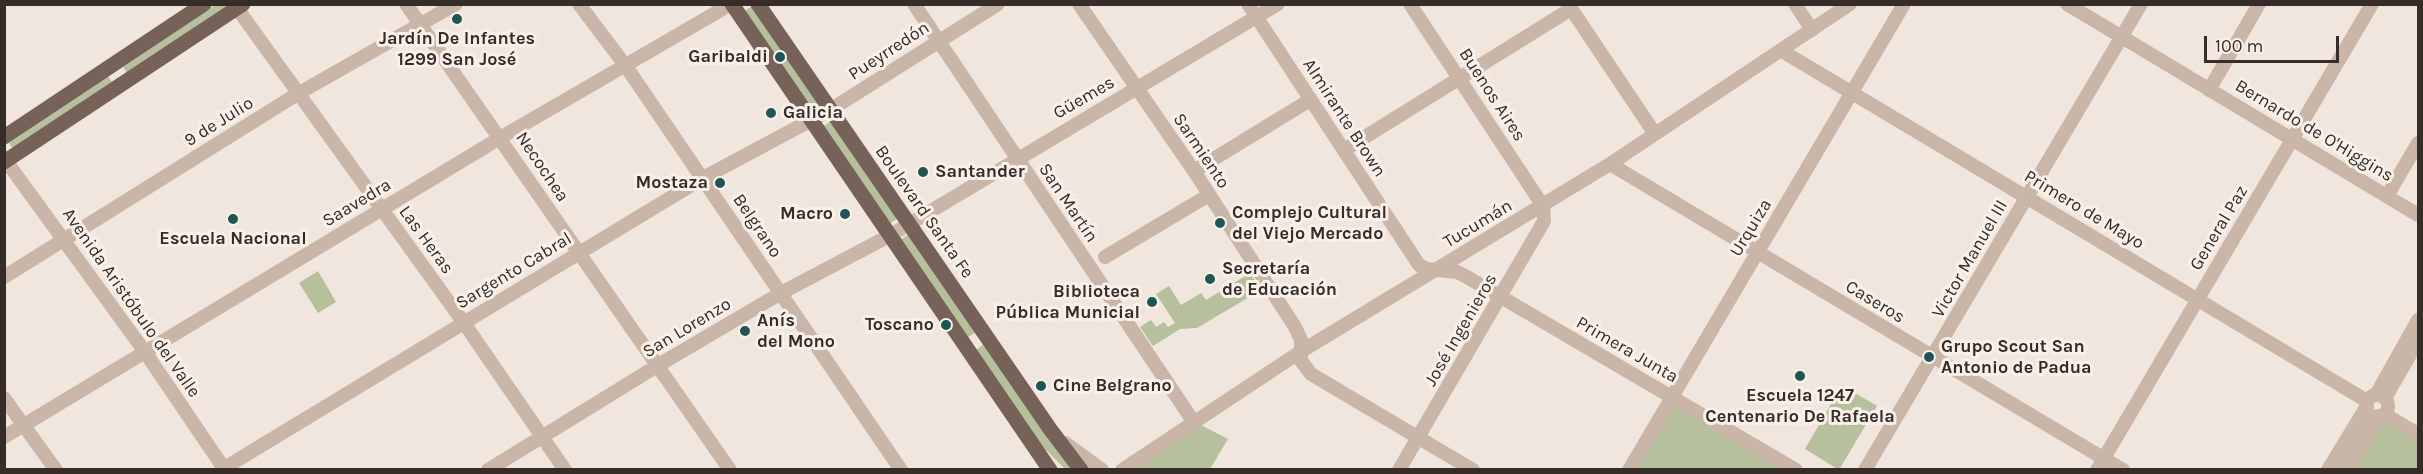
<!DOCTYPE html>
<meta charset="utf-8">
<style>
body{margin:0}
#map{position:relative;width:2423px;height:474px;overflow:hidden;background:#f1e6dd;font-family:Karla,sans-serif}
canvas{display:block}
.frame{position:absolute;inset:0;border:6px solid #362c28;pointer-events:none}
.scale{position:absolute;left:2204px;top:36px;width:135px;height:27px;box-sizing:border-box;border:3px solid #362c28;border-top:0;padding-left:8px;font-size:18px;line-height:21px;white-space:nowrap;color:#362c28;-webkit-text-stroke:4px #f9f1e9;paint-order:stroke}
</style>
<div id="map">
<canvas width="2423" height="474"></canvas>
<div class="frame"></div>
<div class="scale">100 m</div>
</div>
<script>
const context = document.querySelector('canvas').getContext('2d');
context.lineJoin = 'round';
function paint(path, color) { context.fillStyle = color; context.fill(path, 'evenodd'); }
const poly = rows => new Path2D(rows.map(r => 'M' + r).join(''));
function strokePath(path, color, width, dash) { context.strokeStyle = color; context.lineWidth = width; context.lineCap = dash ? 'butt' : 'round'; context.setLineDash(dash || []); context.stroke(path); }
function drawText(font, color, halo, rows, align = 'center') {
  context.font = font + ' Karla,sans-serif'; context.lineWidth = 6; context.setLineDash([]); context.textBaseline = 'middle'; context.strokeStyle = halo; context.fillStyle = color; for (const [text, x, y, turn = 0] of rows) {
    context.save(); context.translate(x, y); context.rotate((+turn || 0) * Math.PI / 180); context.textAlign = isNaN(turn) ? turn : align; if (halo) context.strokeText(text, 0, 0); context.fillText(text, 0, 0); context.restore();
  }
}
const green = poly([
 [215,5,226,6,127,73,123,67],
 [752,6,819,103,810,109,743,12],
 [108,76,112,82,13,149,9,143],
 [831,121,898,218,889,224,822,127],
 [909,234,976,332,967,338,900,240],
 [318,271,336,302,318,313,299,283],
 [1250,273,1261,290,1197,328,1180,329,1153,346,1140,327,1151,320,1156,327,1164,322,1168,327,1175,323,1156,294,1169,286,1181,305,1201,293,1206,300],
 [984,344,1073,469,1065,469,1039,443,976,350],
 [1842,385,1877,406,1839,470,1805,449],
 [1674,404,1785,470,1635,470],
 [2365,413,2374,419,2344,469,2333,470],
 [2385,421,2418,435,2418,469,2353,470,2378,427],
 [1195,422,1228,439,1210,469,1130,470]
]);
const minor = poly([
 [234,4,464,323,565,470],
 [406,4,730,470],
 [579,4,625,65,901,470],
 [914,4,1193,421],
 [1079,4,1194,171,1295,327,1301,340,1301,361,1311,374,1473,470],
 [1248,4,1419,265,1427,269,1457,272,1467,277,1796,470],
 [1568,4,1655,134],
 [1795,4,1812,30],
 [2067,4,2418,215],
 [1782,51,2367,401],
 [2209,90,2259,4],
 [1344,150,1571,9],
 [4,158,145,352,225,470],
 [1610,164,2123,470],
 [1194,171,1310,100],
 [2387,196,2418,143],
 [1105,257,1209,195],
 [4,277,299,93,456,4],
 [2376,395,2418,320],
 '2366 406a11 11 0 1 1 22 0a11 11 0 1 1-22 0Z',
 [4,398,56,470],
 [2385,398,2418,341],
 [2384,414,2418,434],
 [4,437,500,138,731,4],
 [1065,443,1102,470],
 [221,470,703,178,830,110,998,4],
 [488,470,657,366,781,293,889,236,1278,4],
 [1122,470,1300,352,1610,164,1850,4],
 [1399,470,1544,221,1543,206,1410,4],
 [1629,470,1904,4],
 [1865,470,2141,4],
 [2097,470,2372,4],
 [2328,470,2367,406],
 [2347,470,2379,416]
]);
const major = poly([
 [732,4,1050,470],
 [758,4,1050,429,1081,470],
 [4,137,204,4],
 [4,162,243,4]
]);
const markers = [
 [457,19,6,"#205556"],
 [780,57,6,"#205556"],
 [771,113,6,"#205556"],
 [923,172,6,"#205556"],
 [720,183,6,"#205556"],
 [845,214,6,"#205556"],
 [233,219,6,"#205556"],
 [1220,223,6,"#205556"],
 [1210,279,6,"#205556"],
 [1152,302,6,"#205556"],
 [946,325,6,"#205556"],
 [745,331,6,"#205556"],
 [1929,357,6,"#205556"],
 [1800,376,6,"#205556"],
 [1041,386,6,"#205556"]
];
const poiNames = [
 ["Jardín De Infantes",457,39,"center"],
 ["1299 San José",457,60,"center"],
 ["Garibaldi",768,57,"right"],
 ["Galicia",783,113],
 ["Santander",935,172],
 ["Mostaza",708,183,"right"],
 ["Complejo Cultural",1232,213],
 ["del Viejo Mercado",1232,234],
 ["Macro",833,214,"right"],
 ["Escuela Nacional",233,239,"center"],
 ["Secretaría",1222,269],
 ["de Educación",1222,290],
 ["Biblioteca",1140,292,"right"],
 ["Pública Municial",1140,313,"right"],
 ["Anís",757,321],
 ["del Mono",757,342],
 ["Toscano",934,325,"right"],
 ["Grupo Scout San",1941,347],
 ["Antonio de Padua",1941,368],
 ["Cine Belgrano",1053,386],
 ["Escuela 1247",1800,396,"center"],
 ["Centenario De Rafaela",1800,417,"center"]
];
const streetNames = [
 ["Pueyrredón",889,51,-33],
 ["Buenos Aires",1492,95,57],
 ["Güemes",1084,98,-30],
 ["Almirante Brown",1344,118,57],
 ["9 de Julio",219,122,-32],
 ["Bernardo de O'Higgins",2314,131,31],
 ["Sarmiento",1201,151,56],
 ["Necochea",542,167,56],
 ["Saavedra",357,203,-31],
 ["San Martín",1068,203,56],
 ["Primero de Mayo",2084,210,31],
 ["Boulevard Santa Fe",924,212,55],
 ["Tucumán",1478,224,-31],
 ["Belgrano",757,226,56],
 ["Urquiza",1751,228,-59],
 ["General Paz",2219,228,-59],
 ["Las Heras",426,240,54],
 ["Victor Manuel III",1970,259,-60],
 ["Sargento Cabral",514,271,-31],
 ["Caseros",1875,302,31],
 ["Avenida Aristóbulo del Valle",131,303,55],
 ["San Lorenzo",687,328,-31],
 ["José Ingenieros",1461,330,-60],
 ["Primera Junta",1627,350,30]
];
paint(green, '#b6c09d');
strokePath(minor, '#c9b6a9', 14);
strokePath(major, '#77625a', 15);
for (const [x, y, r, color] of markers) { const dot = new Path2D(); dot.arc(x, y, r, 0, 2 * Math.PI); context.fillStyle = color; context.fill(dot); strokePath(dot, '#f9f1e9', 2); }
drawText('bold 18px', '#362c28', '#f9f1e9', poiNames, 'left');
drawText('18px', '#362c28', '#f9f1e9', streetNames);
</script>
